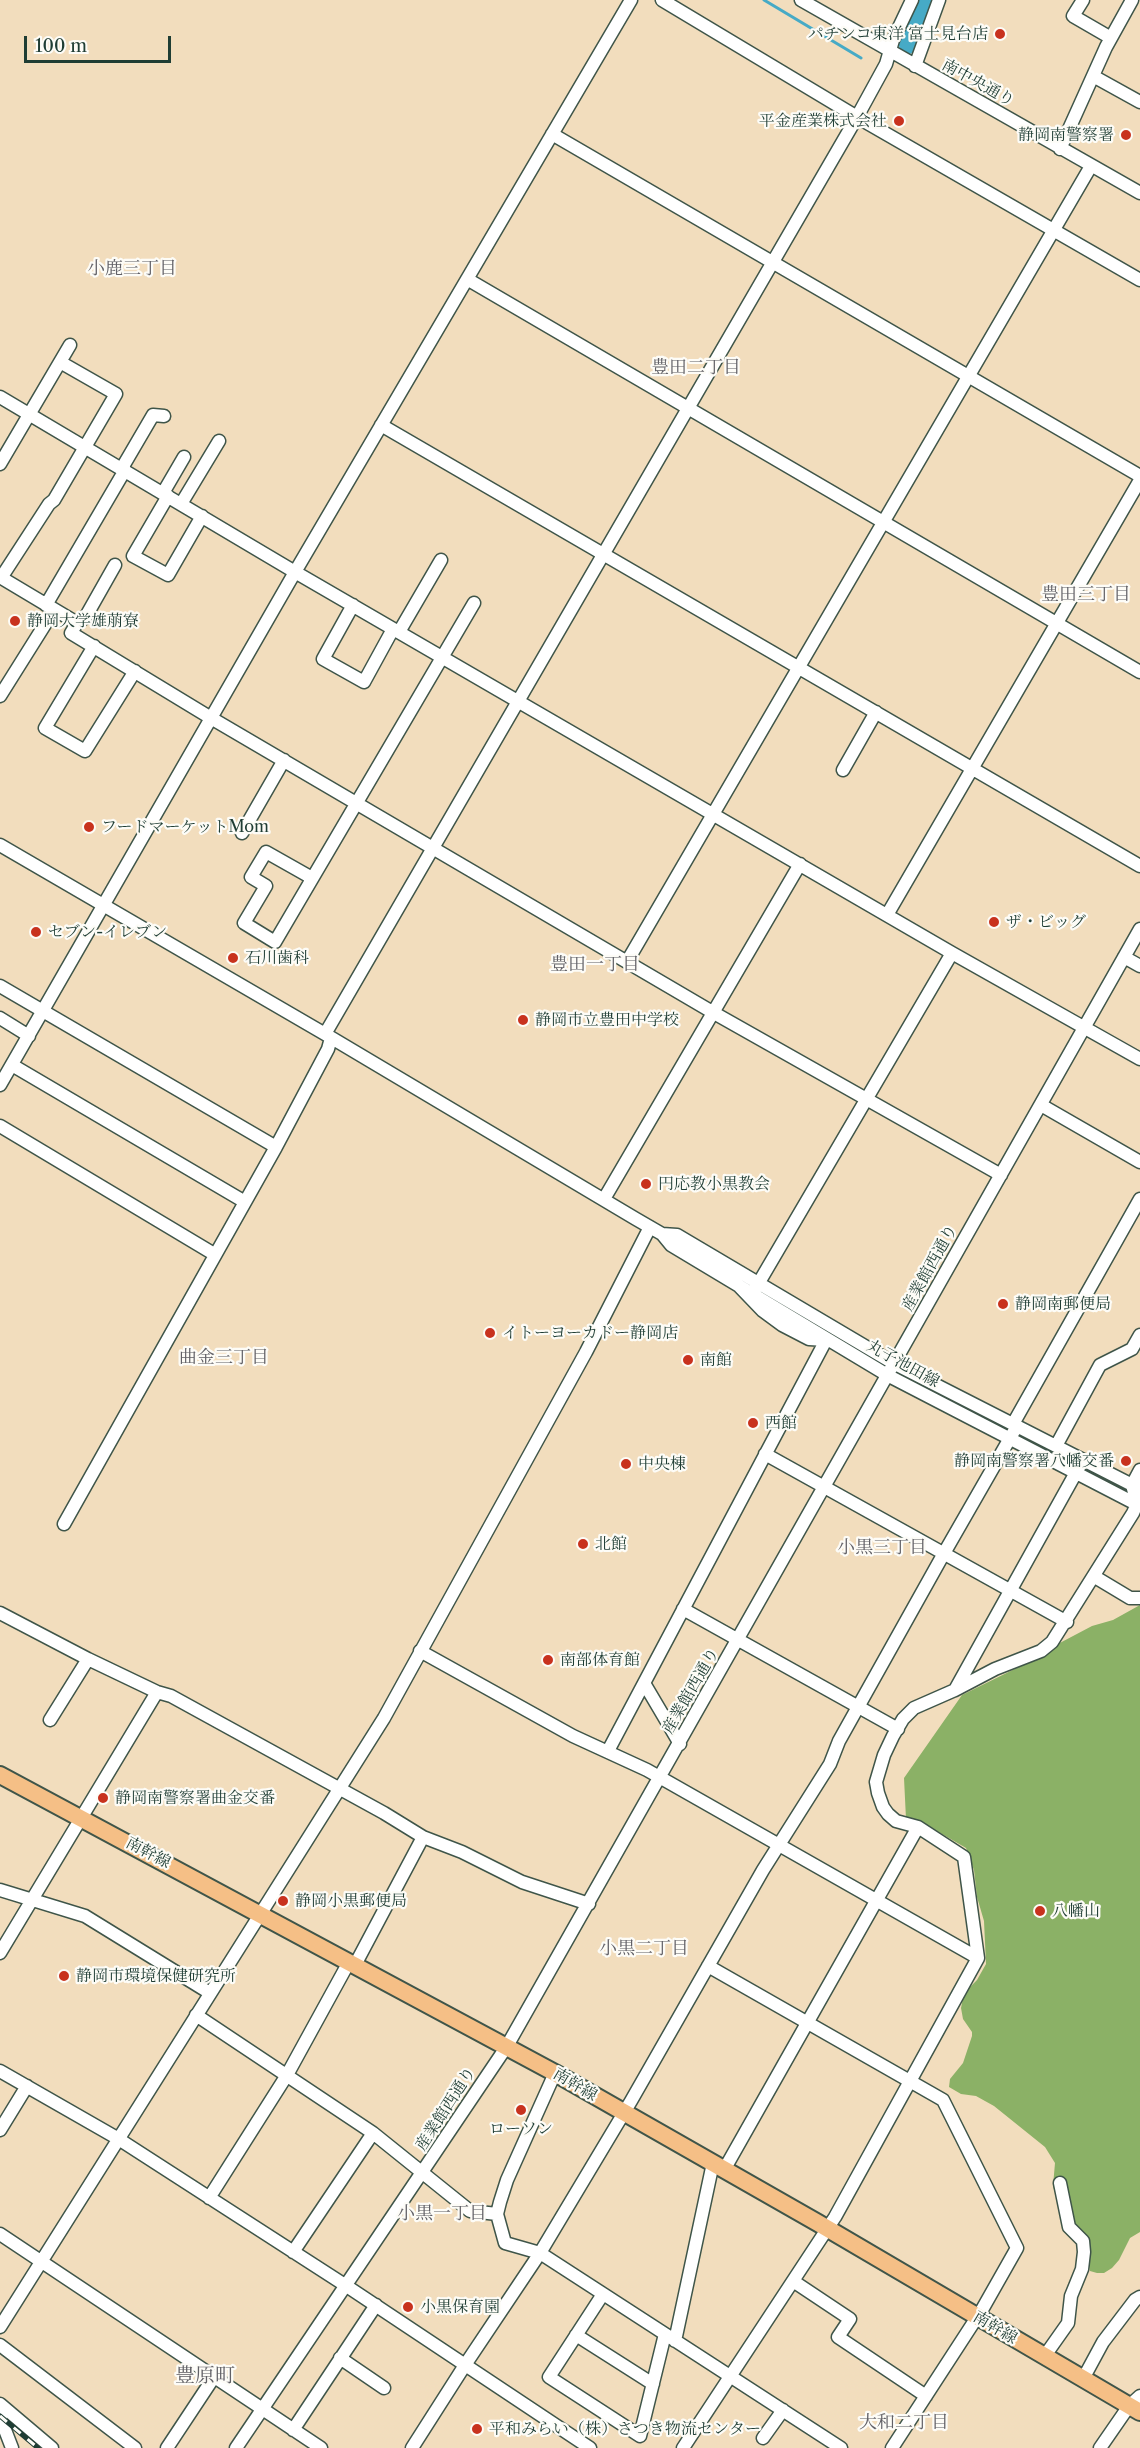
<!DOCTYPE html>
<meta charset="utf-8">
<style>
body{margin:0}
#map{position:relative;width:1140px;height:2448px;overflow:hidden;background:#f2ddbd;font-family:"Libre Caslon Text",serif}
canvas{display:block}
.scale{position:absolute;left:24px;top:36px;width:147px;height:27px;box-sizing:border-box;border:3px solid #1f3d34;border-top:0;padding-left:8px;font-size:18px;line-height:21px;white-space:nowrap;color:#1f3d34;-webkit-text-stroke:4px #fdfcf7;paint-order:stroke}
</style>
<div id="map">
<canvas width="1140" height="2448"></canvas>
<div class="scale">100 m</div>
</div>
<script>
const context = document.querySelector('canvas').getContext('2d');
context.lineJoin = 'round';
function paint(path, color) { context.fillStyle = color; context.fill(path, 'evenodd'); }
const poly = rows => new Path2D(rows.map(r => 'M' + r).join(''));
function strokePath(path, color, width, dash) { context.strokeStyle = color; context.lineWidth = width; context.lineCap = dash ? 'butt' : 'round'; context.setLineDash(dash || []); context.stroke(path); }
function drawText(font, color, halo, rows, align = 'center') {
  context.font = font + ' "Libre Caslon Text","Noto Serif JP",serif'; context.lineWidth = 4.5; context.setLineDash([]); context.textBaseline = 'middle'; context.strokeStyle = halo; context.fillStyle = color; for (const [text, x, y, turn = 0] of rows) {
    context.save(); context.translate(x, y); context.rotate((+turn || 0) * Math.PI / 180); context.textAlign = isNaN(turn) ? turn : align; if (halo) context.strokeText(text, 0, 0); context.fillText(text, 0, 0); context.restore();
  }
}
const forest = poly([
 [1140,1605,1140,2232,1130,2238,1119,2260,1112,2268,1104,2273,1097,2273,1090,2271,1087,2253,1064,2223,1053,2186,1055,2163,1045,2147,994,2106,976,2096,961,2094,949,2087,950,2079,963,2063,972,2036,972,2032,963,2019,961,2008,964,1993,977,1980,986,1964,984,1921,977,1897,974,1870,966,1848,925,1824,906,1819,904,1778,962,1695,1041,1656,1056,1645,1092,1626,1113,1620]
]);
const stream = poly([
 [764,0,861,58]
]);
const river = poly([
 [908,45,928,0]
]);
const minor = poly([
 [662,0,857,117,1140,280],
 [801,0,1140,193],
 [1083,0,1073,16,1111,38],
 [915,66,939,0],
 [1093,76,1140,102],
 [552,134,1140,476],
 [1060,149,1106,47,1132,0],
 [467,279,1140,672],
 [0,397,295,572,952,953,1140,1059],
 [381,425,1140,866],
 [0,464,70,345],
 [122,468,153,415,164,416],
 [163,493,184,457],
 [168,496,133,556,168,575,202,516],
 [181,504,219,441],
 [0,577,77,623,71,633,211,718,714,1013,1001,1175],
 [1,578,49,504,54,500,116,394,60,362],
 [46,605,125,470],
 [353,605,323,659,364,682,393,629],
 [77,623,85,618,115,565],
 [399,632,441,560],
 [94,646,45,728,85,751,135,671],
 [0,696,54,610],
 [843,770,876,712],
 [242,833,284,760],
 [0,845,325,1034,636,1219,662,1234,677,1235,895,1364,1140,1489],
 [312,878,266,852,251,877,266,886,244,923,275,942,474,603],
 [887,915,1140,480],
 [1124,957,1140,966],
 [628,960,1091,166],
 [0,986,276,1147],
 [0,1018,29,1036],
 [325,1034,857,117,886,64,893,40,912,0],
 [12,1065,245,1202],
 [0,1085,295,572,631,0],
 [1041,1105,1140,1162],
 [0,1126,214,1254],
 [604,1199,800,864],
 [662,1234,671,1245,889,1376,1140,1506],
 [754,1291,952,953],
 [1013,1424,1140,1199],
 [1056,1446,1100,1365,1132,1349,1140,1335],
 [765,1454,1067,1622],
 [64,1524,276,1147,328,1049,331,1038],
 [1095,1577,1130,1598,1140,1598],
 [683,1609,898,1729],
 [0,1613,88,1659,157,1692,171,1696,384,1813,423,1837,462,1852,522,1882,589,1904],
 [420,1651,573,1736,647,1770,978,1958,835,2217,683,2448],
 [644,1683,680,1744],
 [955,1690,995,1669,1041,1651,1052,1642,1133,1513,1137,1504,1132,1485,1140,1470],
 [50,1720,88,1659],
 [608,1751,826,1340,809,1339,782,1325,763,1311,739,1286],
 [918,1827,964,1857,978,1958],
 [0,1890,85,1916,210,1993],
 [0,1953,157,1692],
 [355,1965,423,1837],
 [708,1966,943,2100,1017,2248,983,2308,892,2448],
 [196,2015,373,2133,470,2211,497,2214],
 [0,2071,117,2138,348,2287,590,2448],
 [555,2073,507,2180,500,2202,497,2214,505,2243,540,2253,841,2448],
 [0,2130,27,2086],
 [724,2170,918,1827,896,1821,888,1814,883,1807,878,1793,876,1782,884,1755,893,1736,903,1719,914,1708,955,1690,1083,1460],
 [209,2198,287,2075,349,1962],
 [0,2234,321,2448],
 [293,2252,373,2133],
 [793,2281,850,2319,838,2337,926,2396],
 [603,2294,549,2377,640,2436,665,2334],
 [0,2327,384,1718,586,1352,650,1227],
 [576,2335,653,2384],
 [675,2341,713,2163],
 [0,2345,135,2448],
 [1044,2357,1068,2323,1071,2296,1082,2269,1084,2252,1083,2241,1069,2227,1060,2183],
 [340,2358,384,2388],
 [1083,2379,1103,2342,1135,2300,1140,2297],
 [0,2404,52,2448],
 [0,2417,12,2448],
 [293,2430,376,2305],
 [763,2438,783,2410],
 [167,2448,214,2377],
 [236,2448,507,2046,1140,929],
 [412,2448,465,2365,540,2253,631,2101,763,1870,830,1764,839,1741,943,1555,1017,1426],
 [1100,2448,1129,2406,1140,2396]
]);
const major = poly([
 [0,1775,555,2073,818,2223,1140,2412]
]);
const rail = poly([
 [0,2416,38,2448]
]);
const markers = [
 [1000,34,6,"#c8321e"],
 [899,121,6,"#c8321e"],
 [1126,135,6,"#c8321e"],
 [15,621,6,"#c8321e"],
 [89,827,6,"#c8321e"],
 [994,922,6,"#c8321e"],
 [36,932,6,"#c8321e"],
 [233,958,6,"#c8321e"],
 [523,1020,6,"#c8321e"],
 [646,1184,6,"#c8321e"],
 [1003,1304,6,"#c8321e"],
 [490,1333,6,"#c8321e"],
 [688,1360,6,"#c8321e"],
 [753,1423,6,"#c8321e"],
 [1126,1461,6,"#c8321e"],
 [626,1464,6,"#c8321e"],
 [583,1544,6,"#c8321e"],
 [548,1660,6,"#c8321e"],
 [103,1798,6,"#c8321e"],
 [283,1901,6,"#c8321e"],
 [1040,1911,6,"#c8321e"],
 [64,1976,6,"#c8321e"],
 [521,2110,6,"#c8321e"],
 [408,2307,6,"#c8321e"],
 [477,2429,6,"#c8321e"]
];
const poiNames = [
 ["パチンコ東洋 富士見台店",988,34,"right"],
 ["平金産業株式会社",887,121,"right"],
 ["静岡南警察署",1114,135,"right"],
 ["静岡大学雄萠寮",27,621],
 ["フードマーケットMom",101,827],
 ["ザ・ビッグ",1006,922],
 ["セブン-イレブン",48,932],
 ["石川歯科",245,958],
 ["静岡市立豊田中学校",535,1020],
 ["円応教小黒教会",658,1184],
 ["静岡南郵便局",1015,1304],
 ["イトーヨーカドー静岡店",502,1333],
 ["南館",700,1360],
 ["西館",765,1423],
 ["静岡南警察署八幡交番",1114,1461,"right"],
 ["中央棟",638,1464],
 ["北館",595,1544],
 ["南部体育館",560,1660],
 ["静岡南警察署曲金交番",115,1798],
 ["静岡小黒郵便局",295,1901],
 ["八幡山",1052,1911],
 ["静岡市環境保健研究所",76,1976],
 ["ローソン",521,2129,"center"],
 ["小黒保育園",420,2307],
 ["平和みらい（株）さつき物流センター",489,2429]
];
const streetNames = [
 ["南中央通り",978,83,29],
 ["産業館西通り",930,1268,-61],
 ["丸子池田線",903,1364,29],
 ["産業館西通り",691,1691,-60],
 ["南幹線",148,1853,28],
 ["南幹線",575,2085,31],
 ["産業館西通り",446,2109,-57],
 ["南幹線",995,2328,31]
];
const neighbourhoodNames = [
 ["小鹿三丁目",132,269],
 ["豊田二丁目",696,368],
 ["豊田三丁目",1086,595],
 ["豊田一丁目",595,965],
 ["曲金三丁目",224,1358],
 ["小黒三丁目",882,1548],
 ["小黒二丁目",644,1949],
 ["小黒一丁目",442,2214],
 ["大和二丁目",904,2423]
];
const quarterNames = [
 ["豊原町",205,2376]
];
paint(forest, '#8bb166');
strokePath(stream, '#46aac6', 3);
strokePath(river, '#46aac6', 18);
strokePath(minor, '#3f5549', 15);
strokePath(major, '#3f5549', 20);
strokePath(minor, '#fff', 12);
strokePath(major, '#f5bf86', 16);
strokePath(rail, '#1f3d34', 5);
strokePath(rail, '#fdfcf7', 3, [9]);
for (const [x, y, r, color] of markers) { const dot = new Path2D(); dot.arc(x, y, r, 0, 2 * Math.PI); context.fillStyle = color; context.fill(dot); strokePath(dot, '#fdfcf7', 2); }
drawText('16px', '#1f3d34', '#fdfcf7', poiNames, 'left');
drawText('16px', '#1f3d34', '#fdfcf7', streetNames);
drawText('18px', '#616066', '#fdfcf7', neighbourhoodNames);
drawText('20px', '#616066', '#fdfcf7', quarterNames);
</script>
